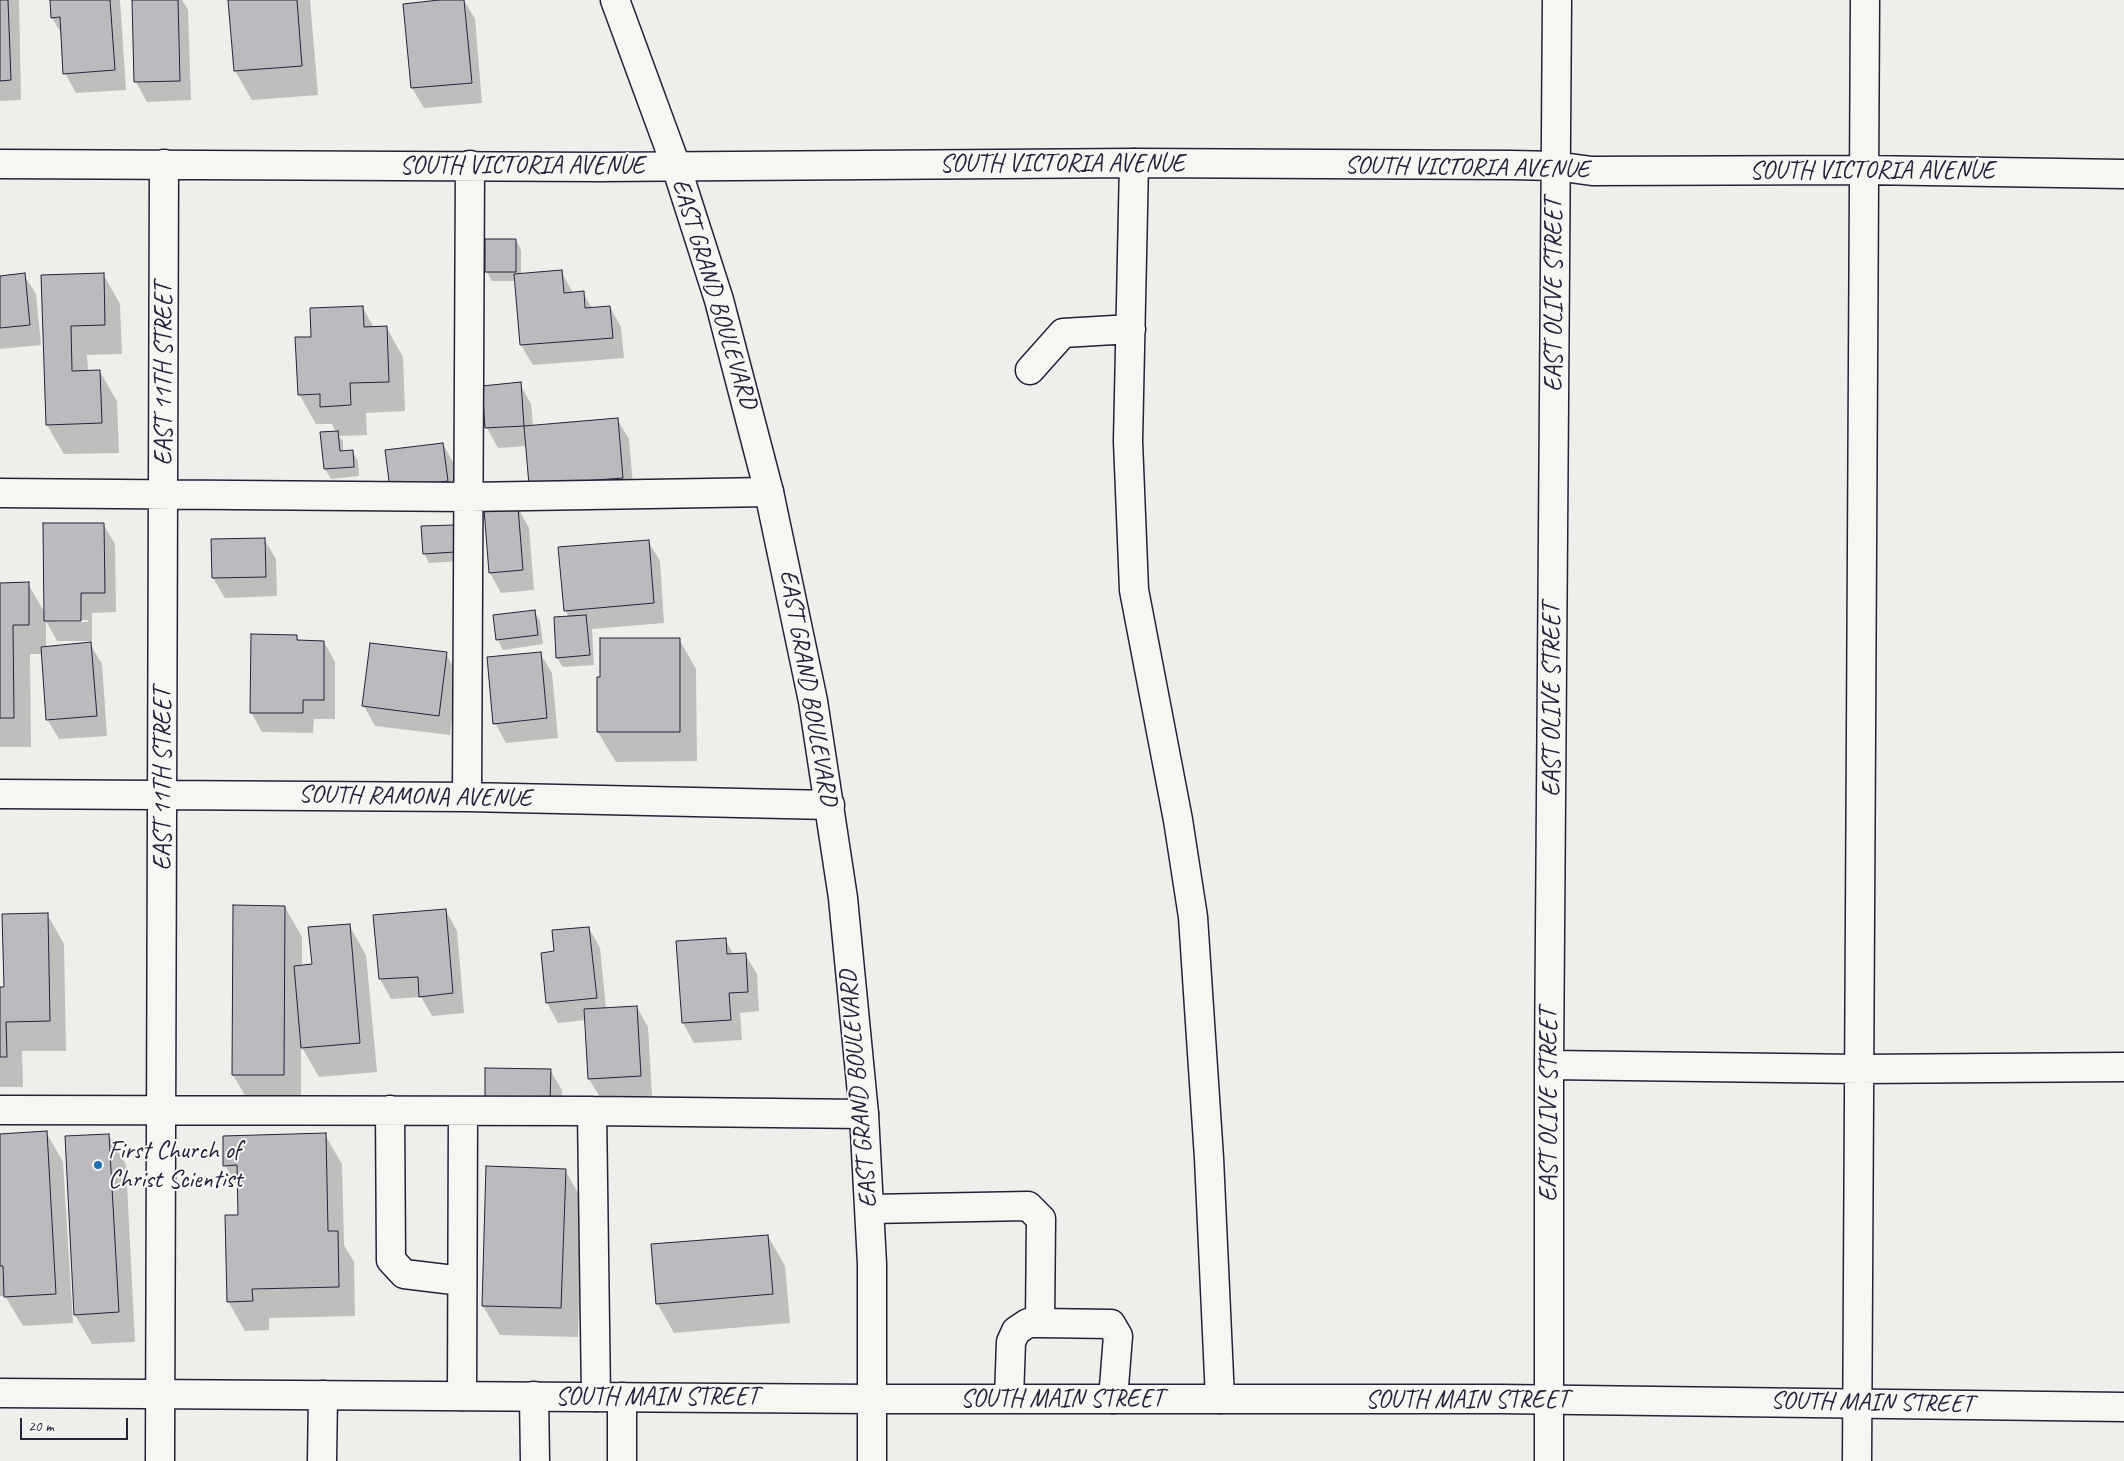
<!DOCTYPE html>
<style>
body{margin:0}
#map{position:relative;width:2124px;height:1461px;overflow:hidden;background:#eeeeeb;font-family:Caveat,sans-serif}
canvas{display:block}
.scale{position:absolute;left:20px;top:1418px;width:108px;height:22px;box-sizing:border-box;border:2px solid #22223b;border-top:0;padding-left:6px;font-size:15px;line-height:18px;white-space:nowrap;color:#22223b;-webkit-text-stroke:4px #f6f6f2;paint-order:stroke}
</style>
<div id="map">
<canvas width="2124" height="1461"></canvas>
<div class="scale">20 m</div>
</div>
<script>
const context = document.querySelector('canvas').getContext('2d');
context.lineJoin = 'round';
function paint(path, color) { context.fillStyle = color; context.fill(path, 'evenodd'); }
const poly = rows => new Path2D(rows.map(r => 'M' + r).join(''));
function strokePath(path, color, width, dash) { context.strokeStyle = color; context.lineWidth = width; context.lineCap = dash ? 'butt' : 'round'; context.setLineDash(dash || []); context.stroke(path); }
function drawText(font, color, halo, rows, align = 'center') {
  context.font = font + ' Caveat,sans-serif'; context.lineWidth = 4; context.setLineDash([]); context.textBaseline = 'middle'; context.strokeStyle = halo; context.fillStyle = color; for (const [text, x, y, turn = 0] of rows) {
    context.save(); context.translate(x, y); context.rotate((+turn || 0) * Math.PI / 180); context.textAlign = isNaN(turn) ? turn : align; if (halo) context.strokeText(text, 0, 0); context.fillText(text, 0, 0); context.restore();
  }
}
const shadow = poly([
 [0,0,19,0,21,100,0,101],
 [51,0,120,0,126,90,76,93,65,73,62,34,52,18],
 [133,0,182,0,188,10,191,100,147,102,136,82],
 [229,0,310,0,318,95,252,100,235,71],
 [452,0,464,0,475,19,482,103,424,108,412,88,404,5],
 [516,240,521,250,521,275,561,271,573,293,583,293,592,308,610,307,621,327,624,358,533,365,521,345,516,281,492,281,487,272],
 [103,274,120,304,122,354,87,355,88,372,100,372,117,401,119,453,64,454,47,425,42,277],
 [24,275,36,294,41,345,0,349,0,277],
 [363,308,374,328,386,327,403,357,405,411,366,413,367,435,339,436,343,441,343,452,352,451,358,461,359,476,331,479,325,469,322,433,336,432,332,424,316,424,299,394,312,338],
 [520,384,531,404,533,426,617,419,629,439,634,497,542,505,527,446,498,448,487,428,484,387],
 [443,444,454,464,459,501,403,508],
 [518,508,529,528,534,590,501,593,490,573],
 [103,524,115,544,116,612,92,613,92,641,57,641,46,621,46,647,90,644,102,664,107,736,59,739,47,719,43,654,30,654,31,747,0,747,0,584,28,584,45,613],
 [55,620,88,620,88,622,55,622],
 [453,526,459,536,460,561,429,563,424,553],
 [264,539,276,559,277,596,225,598,213,578,212,541],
 [648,541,660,561,664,623,592,629,594,665,563,667,557,658,569,617,565,610],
 [534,611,540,621,543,644,503,650,498,640,495,616],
 [296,636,300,642,324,642,335,662,335,719,314,719,313,733,262,732,251,712],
 [679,639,696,669,697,761,616,762,598,732],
 [540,653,552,673,558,738,506,743,495,723],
 [446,654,457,674,450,735,375,726,364,706],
 [285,907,302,937,302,966,313,965,349,925,366,955,377,1072,319,1077,301,1046,301,1105,250,1104,233,1075],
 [446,911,457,931,464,1013,432,1016,421,997,391,999,380,979,374,917],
 [47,914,64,944,66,1051,22,1051,23,1087,0,1087,0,988,5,988],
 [589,928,600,948,606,1009,637,1007,648,1027,652,1096,601,1099,589,1079,586,1020,558,1023,547,1003,556,952],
 [725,939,734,955,745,954,757,974,759,1011,740,1013,742,1040,694,1043,683,1023,678,942],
 [550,1070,562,1090,561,1120,497,1119],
 [46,1132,63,1162,73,1323,23,1326,5,1296,0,1296,0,1135],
 [325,1135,342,1164,344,1245,354,1262,355,1316,269,1318,269,1330,245,1331,228,1301,240,1216,239,1190,225,1165],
 [109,1136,126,1165,135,1342,92,1344,75,1315],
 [565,1170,582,1200,578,1337,500,1335,483,1306],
 [768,1236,785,1266,790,1323,674,1333,657,1303]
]);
const building = poly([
 [0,0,8,0,11,80,0,81,0,0],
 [50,0,110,0,115,70,63,74,60,17,51,18,50,0],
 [132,0,178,0,180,81,134,82,132,0],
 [228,0,297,0,302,66,234,71,228,0],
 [439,0,464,0,472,83,411,88,403,4,439,0],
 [485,239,516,239,516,272,485,272,485,239],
 [562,270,564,293,584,291,585,308,610,306,613,338,520,345,514,274,562,270],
 [25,273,30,325,0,328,0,276,25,273],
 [104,273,105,325,71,326,72,371,100,370,102,423,46,425,41,275,104,273],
 [363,306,364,327,387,326,389,382,350,383,351,405,320,407,320,394,298,395,295,337,311,337,310,308,363,306],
 [521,382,524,426,485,428,482,386,521,382],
 [618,418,623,478,529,485,524,426,618,418],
 [338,431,340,451,353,450,354,467,324,469,320,432,338,431],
 [443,443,448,481,390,489,385,450,443,443],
 [518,507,523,570,489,573,484,509,518,507],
 [43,523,104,523,105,593,81,593,81,621,44,621,43,523],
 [454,525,455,552,423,554,421,526,454,525],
 [265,538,266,577,212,578,211,539,265,538],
 [649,540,654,603,564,611,558,547,649,540],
 [29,582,29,625,13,625,14,718,0,718,0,583,29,582],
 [535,610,538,635,496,640,493,615,535,610],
 [586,615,590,655,556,658,554,617,586,615],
 [251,634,297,635,297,640,324,641,324,700,303,700,303,713,250,713,251,634],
 [600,638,680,638,680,732,597,732,597,677,600,677,600,638],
 [91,642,97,716,46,720,41,647,91,642],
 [370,643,447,652,439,716,362,706,370,643],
 [541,652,547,718,493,724,487,657,541,652],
 [233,905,285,906,284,1075,232,1075,233,905],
 [446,909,453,993,419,997,418,977,379,979,373,915,446,909],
 [48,913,50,1021,6,1022,7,1057,0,1057,0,987,4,987,2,914,48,913],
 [350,924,360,1043,301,1048,294,966,312,964,308,927,350,924],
 [589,927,597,998,546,1003,541,953,554,951,552,930,589,927],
 [726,938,727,954,746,953,748,992,729,993,731,1020,682,1023,676,941,726,938],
 [637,1006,641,1076,588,1079,584,1009,637,1006],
 [485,1068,551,1069,550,1100,485,1099,485,1068],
 [47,1131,56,1294,4,1297,3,1266,0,1266,0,1134,47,1131],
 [326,1133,328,1231,338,1231,339,1287,252,1289,253,1301,227,1302,225,1215,238,1215,237,1165,223,1166,223,1136,326,1133],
 [109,1134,119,1312,74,1315,65,1136,109,1134],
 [486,1166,566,1169,561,1308,482,1306,486,1166],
 [768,1235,773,1294,656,1304,651,1244,768,1235]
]);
const minor = poly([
 [1134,163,1128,441,1134,590,1178,820,1193,917,1209,1158,1220,1399],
 [0,164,600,167,1134,163,1512,165,1555,166,1592,171,1863,170,2124,174],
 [1030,370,1063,333,1131,329],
 [0,493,468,497,769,492],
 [0,794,467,797,830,805],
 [467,797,470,165],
 [1549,1065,1859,1069,2124,1067],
 [0,1110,592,1111,864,1114],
 [390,1110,391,1260,404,1274,462,1281],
 [592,1111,596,1397],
 [870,1209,1028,1206,1041,1219,1040,1323],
 [462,1396,463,1111],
 [534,1396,535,1461],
 [1009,1398,1011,1342,1016,1331,1028,1323,1040,1323,1111,1324,1118,1336,1113,1399],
 [160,1461,164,164],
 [322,1461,323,1395],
 [622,1461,622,1397],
 [1549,1461,1549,1065,1557,0],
 [1857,1461,1865,0]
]);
const major = poly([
 [615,0,676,166,719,300,769,492,813,701,843,898,864,1114,872,1264,872,1461],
 [0,1393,872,1399,1500,1399,2124,1407]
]);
const markers = [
 [98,1165,5,"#1f6fb2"]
];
const streetNames = [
 ["SOUTH VICTORIA AVENUE",1062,164],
 ["SOUTH VICTORIA AVENUE",522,166],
 ["SOUTH VICTORIA AVENUE",1467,168,1],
 ["SOUTH VICTORIA AVENUE",1872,171],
 ["EAST GRAND BOULEVARD",714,294,73],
 ["EAST OLIVE STREET",1554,295,-90],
 ["EAST 11TH STREET",164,374,-90],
 ["EAST GRAND BOULEVARD",808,688,80],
 ["EAST OLIVE STREET",1552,700,-90],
 ["EAST 11TH STREET",163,779,-90],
 ["SOUTH RAMONA AVENUE",415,797,1],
 ["EAST GRAND BOULEVARD",859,1089,-95],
 ["EAST OLIVE STREET",1549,1105,-90],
 ["SOUTH MAIN STREET",657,1397],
 ["SOUTH MAIN STREET",1062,1399],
 ["SOUTH MAIN STREET",1467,1400],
 ["SOUTH MAIN STREET",1872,1403,1]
];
const poiNames = [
 ["First Church of",108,1151],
 ["Christ Scientist",108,1180]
];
paint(shadow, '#0003');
paint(building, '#bbbbbf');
strokePath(building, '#22223b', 1);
strokePath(minor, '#22223b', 31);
strokePath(major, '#22223b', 31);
strokePath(minor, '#f6f6f2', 28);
strokePath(major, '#f6f6f2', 28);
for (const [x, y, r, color] of markers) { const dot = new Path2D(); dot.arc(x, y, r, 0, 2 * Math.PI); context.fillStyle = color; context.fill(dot); strokePath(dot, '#f6f6f2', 2); }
drawText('25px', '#22223b', '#f6f6f2', streetNames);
drawText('25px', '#22223b', '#f6f6f2', poiNames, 'left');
</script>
